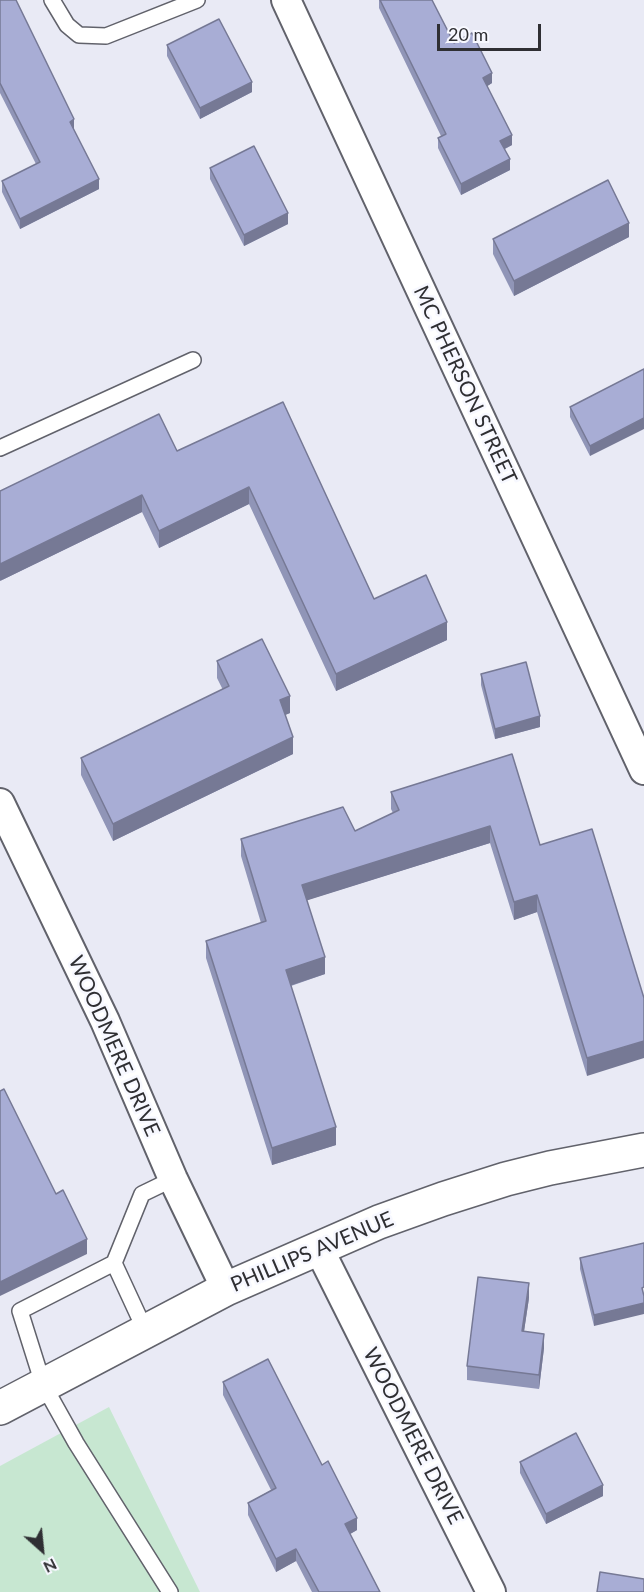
<!DOCTYPE html>
<style>
body{margin:0}
#map{position:relative;width:644px;height:1592px;overflow:hidden;background:#e9eaf5;font-family:Lato,sans-serif}
canvas{display:block}
.north{position:absolute;left:12px;top:1520px;width:60px;height:60px;-webkit-text-stroke:4px #f7f8ff;paint-order:stroke;rotate:153deg;font-size:16px;font-weight:700;line-height:24px;text-align:center;color:#2f2f33}
.north::after{content:'';display:block;margin:auto;width:21px;height:27px;background:#2f2f33;clip-path:polygon(50% 0,100% 100%,50% 72%,0 100%)}
.scale{position:absolute;left:437px;top:24px;width:104px;height:27px;box-sizing:border-box;border:3px solid #2f2f33;border-top:0;padding-left:8px;font-size:18px;line-height:21px;white-space:nowrap;color:#2f2f33;-webkit-text-stroke:4px #f7f8ff;paint-order:stroke}
</style>
<div id="map">
<canvas width="644" height="1592"></canvas>
<div class="north">N</div>
<div class="scale">20 m</div>
</div>
<script>
const context = document.querySelector('canvas').getContext('2d');
context.lineJoin = 'round';
function paint(path, color) { context.fillStyle = color; context.fill(path, 'evenodd'); }
const poly = rows => new Path2D(rows.map(r => 'M' + r).join(''));
function strokePath(path, color, width, dash) { context.strokeStyle = color; context.lineWidth = width; context.lineCap = dash ? 'butt' : 'round'; context.setLineDash(dash || []); context.stroke(path); }
function drawText(font, color, halo, rows, align = 'center') {
  context.font = font + ' Lato,sans-serif'; context.lineWidth = 5; context.setLineDash([]); context.textBaseline = 'middle'; context.strokeStyle = halo; context.fillStyle = color; for (const [text, x, y, turn = 0] of rows) {
    context.save(); context.translate(x, y); context.rotate((+turn || 0) * Math.PI / 180); context.textAlign = isNaN(turn) ? turn : align; if (halo) context.strokeText(text, 0, 0); context.fillText(text, 0, 0); context.restore();
  }
}
const green = poly([
 [109,1407,200,1592,0,1592,0,1466]
]);
const service = poly([
 [52,0,67,25,79,35,106,36,197,0],
 [0,448,193,360],
 [114,1263,145,1330],
 [170,1592,76,1443,43,1384,20,1311,114,1263,142,1194,173,1179]
]);
const minor = poly([
 [286,0,644,770],
 [0,803,105,1021,173,1179,226,1289],
 [318,1247,491,1592]
]);
const tertiary = poly([
 [0,1408,226,1289,379,1222,443,1199,506,1179,550,1168,644,1150]
]);
const wall = poly([
 [0,0,74,130,99,189,20,229,2,192,2,181,36,164,0,93],
 [379,0,432,0,454,43,492,83,487,86,512,145,505,149,510,170,461,195,438,148,438,138,441,136,379,8],
 [167,45,252,92,200,119,167,56],
 [210,168,288,224,244,246,210,179],
 [629,237,514,296,493,254,493,239],
 [644,369,590,456,570,417,570,407],
 [283,402,374,599,447,640,336,691,249,504,159,548,142,512,0,581,177,451],
 [217,661,290,713,285,715,293,754,113,841,81,775,81,758,223,690,217,678],
 [481,674,540,727,495,739,481,685],
 [512,754,540,845,592,829,587,1076,537,912,514,920,490,843,307,900,325,974,291,986,336,1145,272,1165,206,958,206,941,261,923,241,856,241,839,355,831,393,813,391,809,391,792],
 [644,1243,594,1326,580,1269,580,1258],
 [529,1298,524,1331,544,1348,539,1389,467,1380,467,1366],
 [223,1382,322,1465,357,1530,350,1534,380,1592,312,1592,296,1561,276,1572,248,1515,248,1503,271,1490,223,1395],
 [520,1462,603,1496,546,1524,520,1473]
]);
const shadedWall = poly([
 [492,73,492,83,483,89,483,78],
 [252,82,252,92,200,119,200,108],
 [74,119,74,130,70,122],
 [512,135,512,145,500,151,500,141],
 [510,159,510,170,461,195,461,184],
 [99,179,99,189,20,229,20,219],
 [288,213,288,224,244,246,244,235],
 [629,223,629,237,514,296,514,281],
 [644,418,644,429,590,456,590,446],
 [249,487,249,504,159,548,159,531],
 [142,495,142,512,0,581,0,564],
 [447,622,447,640,336,691,336,674],
 [290,696,290,713,280,717,280,700],
 [540,716,540,727,495,739,495,729],
 [293,737,293,754,113,841,113,824],
 [490,826,490,843,302,902,302,885],
 [537,895,537,912,514,920,514,902],
 [325,957,325,974,286,987,286,970],
 [644,1041,644,1058,587,1076,587,1058],
 [336,1127,336,1145,272,1165,272,1148],
 [87,1239,87,1254,0,1296,0,1282],
 [529,1283,529,1298,522,1345,522,1331],
 [644,1303,644,1314,594,1326,594,1315],
 [544,1334,544,1348,539,1389,539,1375],
 [603,1485,603,1496,546,1524,546,1514],
 [357,1518,357,1530,345,1537,345,1524],
 [296,1549,296,1561,276,1572,276,1559]
]);
const building = poly([
 [0,0,16,0,74,119,70,122,99,179,20,219,2,181,40,162,0,83,0,0],
 [380,0,432,0,454,43,472,33,492,73,483,78,512,135,500,141,510,159,461,184,438,138,446,134,380,0],
 [219,19,252,82,200,108,167,45,219,19],
 [254,146,288,213,244,235,210,168,254,146],
 [608,180,629,223,514,281,493,239,608,180],
 [644,369,644,418,590,446,570,407,644,369],
 [283,402,374,599,426,575,447,622,336,674,249,487,159,531,142,495,0,564,0,491,159,414,177,451,283,402],
 [262,639,290,696,280,700,293,737,113,824,81,758,229,686,217,661,262,639],
 [526,662,540,716,495,729,481,674,526,662],
 [512,754,540,845,592,829,644,998,644,1041,587,1058,537,895,514,902,490,826,302,885,325,957,286,970,336,1127,272,1148,206,941,266,921,241,839,343,807,355,831,399,810,391,792,512,754],
 [4,1089,56,1194,63,1190,87,1239,0,1282,0,1091,4,1089],
 [644,1243,644,1287,642,1288,644,1296,644,1303,594,1315,580,1258,644,1243],
 [478,1277,529,1283,522,1331,544,1334,539,1375,467,1366,478,1277],
 [268,1359,322,1465,328,1461,357,1518,345,1524,380,1592,319,1592,296,1549,276,1559,248,1503,276,1488,223,1382,268,1359],
 [576,1433,603,1485,546,1514,520,1462,576,1433],
 [600,1572,644,1579,644,1592,597,1592,600,1572]
]);
const streetNames = [
 ["MC PHERSON STREET",465,385,65],
 ["WOODMERE DRIVE",114,1046,66],
 ["PHILLIPS AVENUE",312,1252,-23],
 ["WOODMERE DRIVE",413,1436,63]
];
paint(green, '#c7e7d1');
strokePath(service, '#61626b', 18);
strokePath(minor, '#61626b', 32);
strokePath(tertiary, '#61626b', 36);
strokePath(service, '#fff', 15);
strokePath(minor, '#fff', 28);
strokePath(tertiary, '#fff', 33);
paint(wall, '#9095b7');
paint(shadedWall, '#767995');
paint(building, '#a8add5');
strokePath(building, '#767995', 1.5);
drawText('21px', '#2f2f33', '#f7f8ff', streetNames);
</script>
